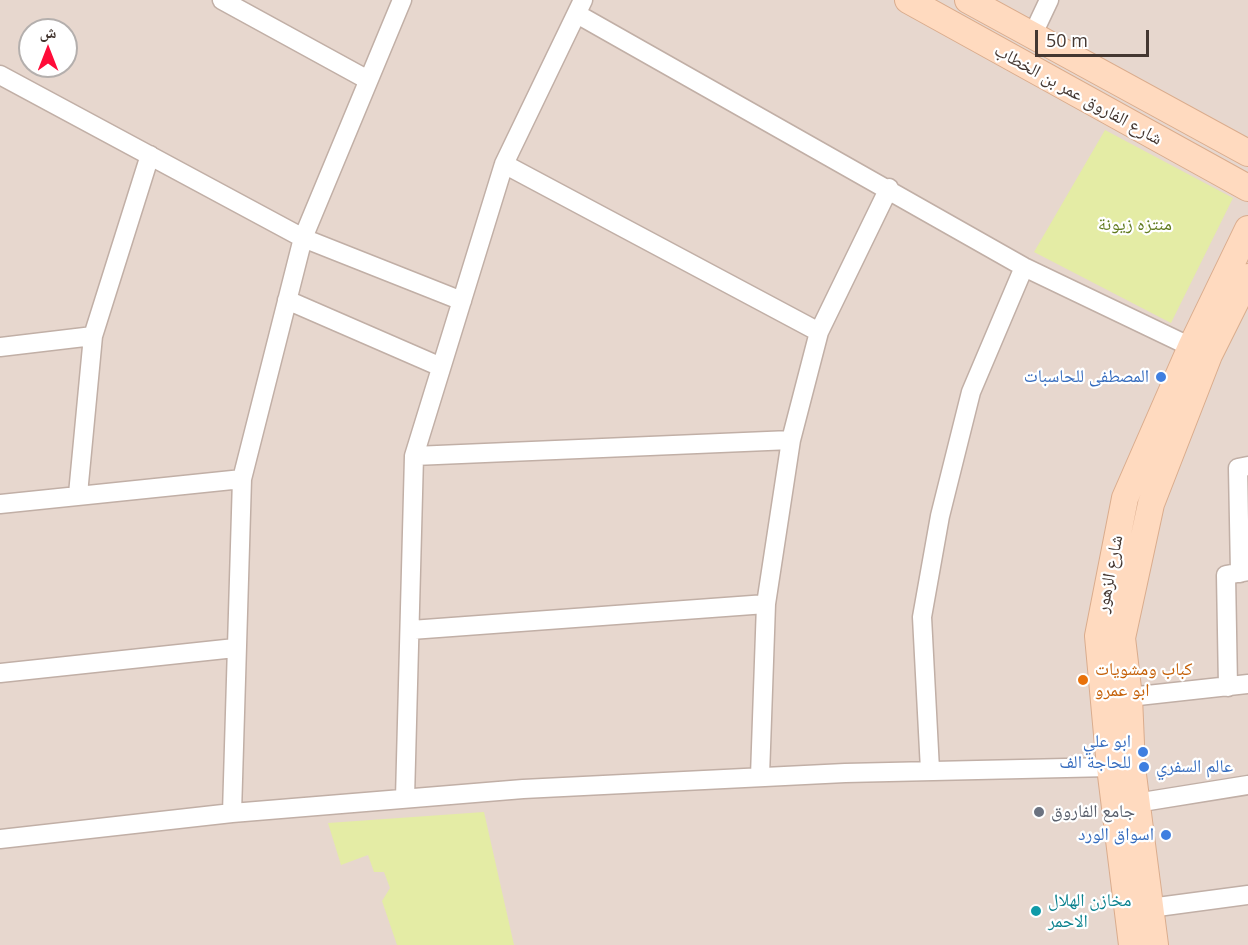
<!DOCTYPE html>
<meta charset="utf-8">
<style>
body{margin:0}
#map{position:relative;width:1248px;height:945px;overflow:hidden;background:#f3e7e1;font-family:"Open Sans","Noto Naskh Arabic",sans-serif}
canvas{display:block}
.north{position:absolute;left:18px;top:18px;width:60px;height:60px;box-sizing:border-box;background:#fff;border:2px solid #b4afad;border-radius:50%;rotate:0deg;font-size:16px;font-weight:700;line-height:24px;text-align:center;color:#443731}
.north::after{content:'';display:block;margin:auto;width:21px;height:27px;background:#ff0c39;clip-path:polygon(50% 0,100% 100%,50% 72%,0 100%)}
.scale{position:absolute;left:1035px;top:30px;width:114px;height:27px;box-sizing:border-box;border:3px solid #443731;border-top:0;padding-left:8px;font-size:18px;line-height:21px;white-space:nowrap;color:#443731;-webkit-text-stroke:4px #fff;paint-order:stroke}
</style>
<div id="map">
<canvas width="1248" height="945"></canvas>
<div class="north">ش</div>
<div class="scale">50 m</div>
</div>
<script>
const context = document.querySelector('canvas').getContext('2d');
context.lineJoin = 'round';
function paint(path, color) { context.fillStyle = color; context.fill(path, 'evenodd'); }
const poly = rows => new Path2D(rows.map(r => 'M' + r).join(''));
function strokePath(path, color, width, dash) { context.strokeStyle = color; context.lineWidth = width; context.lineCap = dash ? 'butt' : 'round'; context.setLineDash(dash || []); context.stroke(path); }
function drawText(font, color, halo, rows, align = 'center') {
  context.font = font + ' "Open Sans","Noto Naskh Arabic",sans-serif'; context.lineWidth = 4.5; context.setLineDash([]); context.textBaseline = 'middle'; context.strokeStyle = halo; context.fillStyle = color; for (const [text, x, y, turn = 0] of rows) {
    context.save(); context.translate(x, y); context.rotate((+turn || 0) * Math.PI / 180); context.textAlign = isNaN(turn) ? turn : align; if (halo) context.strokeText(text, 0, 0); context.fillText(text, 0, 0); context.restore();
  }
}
const residential = poly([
 [0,0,1248,0,1248,945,0,945],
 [30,30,66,30,66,66,30,66]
]);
const green = poly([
 [1105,130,1233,198,1171,323,1034,252],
 [484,812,514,945,397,945,382,901,390,888,384,872,374,872,368,855,341,865,328,823]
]);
const street = poly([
 [222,0,368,80],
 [577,14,1024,267,1191,347],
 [1032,36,1049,0],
 [0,75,303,238,462,301],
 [504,164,819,332],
 [287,300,441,367],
 [0,347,93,336],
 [414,456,791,440],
 [78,494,93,336,150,155],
 [0,504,242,479],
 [1240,573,1238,468,1248,466],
 [411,630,766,604],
 [0,673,235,648],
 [1228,687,1226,575,1248,571],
 [1129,697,1248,684],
 [930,770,922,617,940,516,971,392,1024,267],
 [760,776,766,604,791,440,819,332,889,188],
 [405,798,414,456,504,164,583,0],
 [1136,803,1248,785],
 [232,813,242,479,303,238,402,0],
 [0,839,232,813,523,789,845,773,1110,767],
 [1150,908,1248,895]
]);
const secondary = poly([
 [908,0,1248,188],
 [968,0,1248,153],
 [1132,945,1110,767,1098,636,1125,498,1191,347,1248,229],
 [1155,945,1132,767,1129,697,1122,638,1151,504,1209,355,1248,277]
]);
const markers = [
 [1161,377,6,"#3f7fe0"],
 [1083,680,6,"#e8710a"],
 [1143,752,6,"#3f7fe0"],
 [1144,767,6,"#3f7fe0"],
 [1039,812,6,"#6b7280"],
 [1166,835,6,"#3f7fe0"],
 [1036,911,6,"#0f9aa8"]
];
const streetNames = [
 ["شارع الفاروق عمر بن الخطاب",1078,95,29],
 ["شارع الزهور",1110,574,-79]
];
const parkNames = [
 ["منتزه زيونة",1135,225]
];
const shopNames = [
 ["المصطفى للحاسبات",1149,377],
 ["ابو علي",1131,742],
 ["للحاجة الف",1131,763],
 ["عالم السفري",1156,767,"left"],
 ["اسواق الورد",1154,835]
];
const foodNames = [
 ["كباب ومشويات",1095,670],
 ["ابو عمرو",1095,691]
];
const worshipNames = [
 ["جامع الفاروق",1051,812]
];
const cultureNames = [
 ["مخازن الهلال",1048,901],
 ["الاحمر",1048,922]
];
paint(residential, '#e7d7ce');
paint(green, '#e4eca5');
strokePath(street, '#c1afa6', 21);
strokePath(secondary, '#daac8d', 28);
strokePath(street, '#fff', 18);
strokePath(secondary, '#ffdabf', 26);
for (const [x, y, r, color] of markers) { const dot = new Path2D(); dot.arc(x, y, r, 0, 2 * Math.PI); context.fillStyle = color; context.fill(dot); strokePath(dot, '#fff', 2); }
drawText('18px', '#443731', '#fff', streetNames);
drawText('18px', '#617b20', '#fff', parkNames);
drawText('18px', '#366cbe', '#fff', shopNames, 'right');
drawText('18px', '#c56008', '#fff', foodNames, 'left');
drawText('18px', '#5b616d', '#fff', worshipNames, 'left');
drawText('18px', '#0d838f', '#fff', cultureNames, 'left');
</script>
